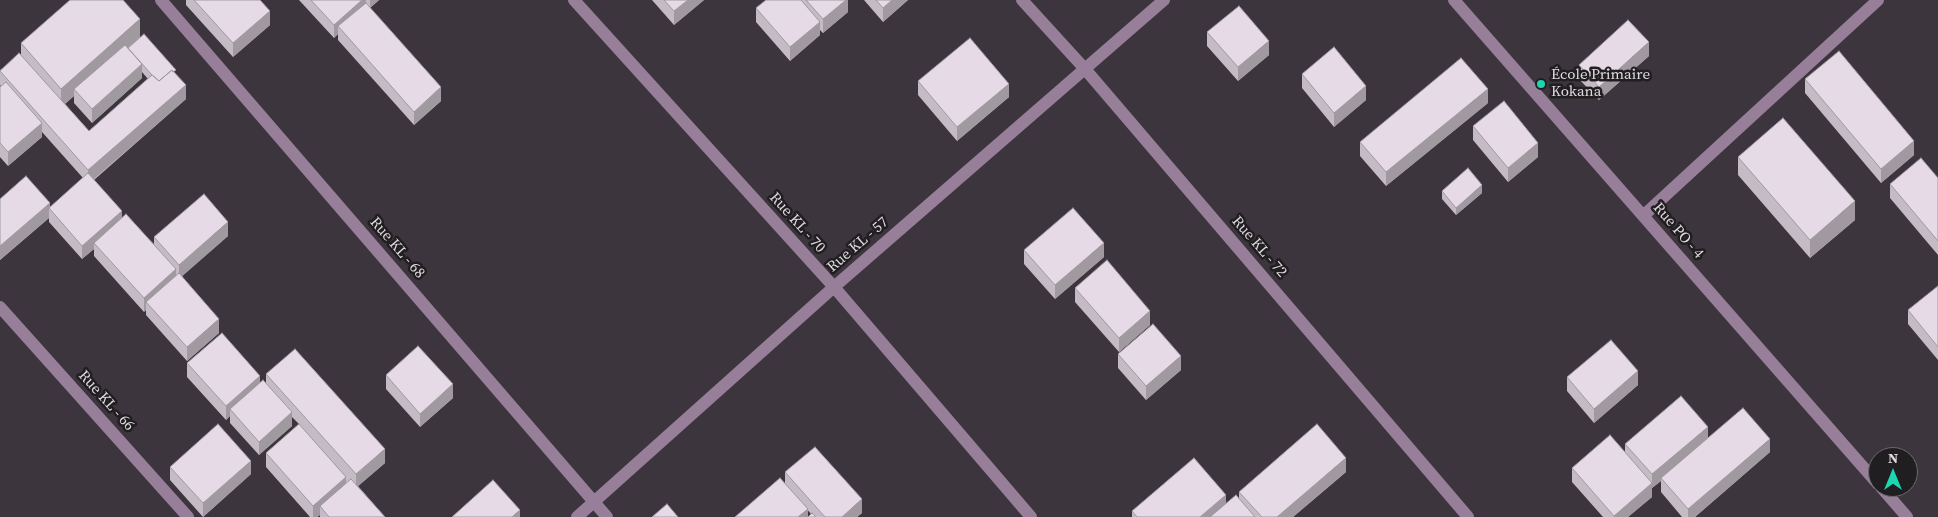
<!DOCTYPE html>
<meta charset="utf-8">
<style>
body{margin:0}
#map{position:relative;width:1938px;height:517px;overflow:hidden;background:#3c353d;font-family:"Source Serif 4",serif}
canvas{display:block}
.north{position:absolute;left:1868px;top:447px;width:50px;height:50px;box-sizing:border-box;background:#211e21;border:1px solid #6d696d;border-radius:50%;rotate:0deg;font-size:14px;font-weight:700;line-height:20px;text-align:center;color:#dfdadf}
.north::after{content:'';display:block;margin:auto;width:18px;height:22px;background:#1cd5b1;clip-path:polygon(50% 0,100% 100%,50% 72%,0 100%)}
</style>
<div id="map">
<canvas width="1938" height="517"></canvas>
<div class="north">N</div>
</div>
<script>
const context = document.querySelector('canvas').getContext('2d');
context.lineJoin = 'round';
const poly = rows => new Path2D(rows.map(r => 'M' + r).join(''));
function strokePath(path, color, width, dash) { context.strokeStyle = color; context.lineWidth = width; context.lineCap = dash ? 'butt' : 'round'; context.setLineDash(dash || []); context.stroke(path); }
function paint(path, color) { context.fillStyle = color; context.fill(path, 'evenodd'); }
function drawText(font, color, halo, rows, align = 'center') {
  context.font = font + ' "Source Serif 4",serif'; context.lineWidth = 5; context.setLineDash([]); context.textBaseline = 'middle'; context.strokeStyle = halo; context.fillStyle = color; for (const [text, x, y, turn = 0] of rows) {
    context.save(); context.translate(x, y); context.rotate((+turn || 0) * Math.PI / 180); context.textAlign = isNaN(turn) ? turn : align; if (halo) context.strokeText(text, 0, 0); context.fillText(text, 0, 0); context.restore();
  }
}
const minor = poly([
 [161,0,607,517],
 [574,0,834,287,1031,517],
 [1022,0,1085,69,1468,517],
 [1454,0,1878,484],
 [1643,216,1878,0],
 [0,307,188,517],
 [1881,487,1907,517],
 [577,517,834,287,1164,0]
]);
const wall = poly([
 [186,0,260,0,270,25,233,57,186,5],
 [299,0,379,0,370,8,441,101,414,125,338,40,338,34,334,38],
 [652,0,704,0,674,25],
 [766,0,848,0,848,12,823,33,820,30,820,35,790,61,756,22,756,8],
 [864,0,908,0,883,22],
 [1207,32,1269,55,1238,81,1207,46],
 [140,37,176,74,186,99,94,180,122,218,154,244,154,237,228,236,182,276,219,333,187,361,146,315,146,310,144,312,94,256,94,249,82,259,49,222,49,218,0,260,0,199,50,207,83,178,42,132,42,137,8,166,0,157,0,87,1,86,0,85,0,60,0,70,21,54,21,43],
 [142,72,148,79,89,131,65,104,74,96,74,103,92,123,142,78],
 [1649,56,1599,100,1579,79,1579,65],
 [1302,74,1366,100,1334,127,1302,88],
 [1805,79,1914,155,1881,183,1805,93],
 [918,81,1009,97,957,141,918,95],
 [1488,103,1386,186,1360,156,1360,142],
 [1473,126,1538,157,1508,182,1473,140],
 [1738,157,1855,220,1810,258,1738,175],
 [1938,178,1938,255,1890,198,1890,184],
 [1442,191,1482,193,1456,215,1442,199],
 [1024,250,1104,257,1055,299,1024,264],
 [1938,286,1938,360,1908,324,1908,310],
 [1075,288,1150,325,1119,352,1075,302],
 [1118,354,1181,370,1146,400,1118,368],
 [187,363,260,382,266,383,266,374,385,463,358,486,385,517,320,517,320,515,317,517,310,517,266,467,266,453,299,424,292,417,292,426,259,455,230,423,230,416,226,420,187,377],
 [386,375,453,398,420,427,386,389],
 [1567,377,1638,385,1594,423,1567,391],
 [1708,437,1770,452,1695,517,1682,517,1661,492,1661,481,1652,488,1652,497,1628,517,1603,517,1572,482,1572,468,1625,452,1625,444],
 [170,467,251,474,203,517,170,480],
 [785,472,862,513,857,517,808,517,811,514,785,484],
 [1346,472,1293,517,1132,517,1132,511,1226,503,1239,499,1239,492]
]);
const shadedWall = poly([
 [362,0,366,0,366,10,338,26,338,34,334,38,334,25],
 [370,0,379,0,370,8],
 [688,0,704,0,674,25,674,11],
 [846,0,848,0,848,12,823,33,823,19],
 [892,0,908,0,883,22,883,8],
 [270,11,270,25,233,57,233,43],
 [140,19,140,37,77,93,74,89,74,96,61,107,61,89],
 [820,22,820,35,790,61,790,47],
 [1269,41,1269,55,1238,81,1238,67],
 [1649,42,1649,56,1599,100,1599,87],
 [142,64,142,78,92,123,92,109],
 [1009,84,1009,97,957,141,957,127],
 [186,85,186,99,88,184,88,170],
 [1366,86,1366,100,1334,127,1334,113],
 [441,87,441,101,414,125,414,112],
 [1488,89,1488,103,1386,186,1386,172],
 [42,123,42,137,8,166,8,152],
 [1914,141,1914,155,1881,183,1881,169],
 [1538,143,1538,157,1508,182,1508,168],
 [1482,185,1482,193,1456,215,1456,208],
 [1855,201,1855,220,1810,258,1810,240],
 [50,203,50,209,49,208,49,218,0,260,0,246],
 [122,211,122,225,94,243,94,249,82,259,82,246],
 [228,222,228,236,179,279,179,265],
 [1104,243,1104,257,1055,299,1055,285],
 [176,269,176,283,146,302,146,310,144,312,144,298],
 [1150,311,1150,325,1119,352,1119,338],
 [219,319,219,333,187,361,187,347],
 [1181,356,1181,370,1146,400,1146,386],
 [1638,371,1638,385,1594,423,1594,409],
 [260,376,260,390,230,409,230,416,226,420,226,406],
 [453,384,453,398,420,427,420,414],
 [292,412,292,426,259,455,259,442],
 [1708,427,1708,441,1661,478,1661,481,1652,488,1652,497,1628,517,1614,517,1614,516,1652,483,1652,474],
 [1770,439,1770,452,1695,517,1688,517,1688,509],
 [385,449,385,463,356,488,356,474],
 [1346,458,1346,472,1293,517,1277,517],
 [251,461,251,474,203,517,203,503],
 [346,477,346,491,320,506,320,515,317,517,313,517,313,506],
 [1226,495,1226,508,1216,517,1200,517],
 [862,499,862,513,857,517,842,517],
 [808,509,808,517,798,517],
 [520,510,520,517,512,517]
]);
const building = poly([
 [70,0,123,0,140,19,61,89,21,43,70,0],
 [194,0,260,0,270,11,233,43,194,0],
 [311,0,362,0,334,25,311,0],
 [664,0,688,0,674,11,664,0],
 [766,0,801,0,820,22,790,47,756,8,766,0],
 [806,0,846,0,823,19,806,0],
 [876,0,892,0,883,8,876,0],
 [366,3,441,87,414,112,338,26,366,3],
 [1239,6,1269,41,1238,67,1207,32,1239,6],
 [1628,20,1649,42,1599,87,1579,65,1628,20],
 [144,34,176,70,173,72,172,70,159,81,152,75,128,48,144,34],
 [970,38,1009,84,957,127,918,81,970,38],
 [125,45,142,64,92,109,74,89,125,45],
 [1334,47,1366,86,1334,113,1302,74,1334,47],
 [1839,51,1914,141,1881,169,1805,79,1839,51],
 [19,53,89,131,152,75,159,81,172,70,186,85,88,170,0,71,19,53],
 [1461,58,1488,89,1386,172,1360,142,1461,58],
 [6,82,42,123,8,152,0,143,0,87,6,82],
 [1504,101,1538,143,1508,168,1473,126,1504,101],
 [1783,118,1855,201,1810,240,1738,157,1783,118],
 [1921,158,1938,178,1938,241,1890,184,1921,158],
 [1468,168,1482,185,1456,208,1442,191,1468,168],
 [88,173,122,211,82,246,49,208,88,173],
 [26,176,50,203,0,246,0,199,26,176],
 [204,194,228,222,179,265,154,237,204,194],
 [1073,208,1104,243,1055,285,1024,250,1073,208],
 [126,214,176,269,144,298,94,243,126,214],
 [1107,260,1150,311,1119,338,1075,288,1107,260],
 [179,273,219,319,187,347,146,302,179,273],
 [1938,286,1938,347,1908,310,1938,286],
 [1153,324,1181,356,1146,386,1118,354,1153,324],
 [222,333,260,376,226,406,187,363,222,333],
 [1611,340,1638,371,1594,409,1567,377,1611,340],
 [418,346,453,384,420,414,386,375,418,346],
 [295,349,385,449,356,474,266,374,295,349],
 [263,380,292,412,259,442,230,409,263,380],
 [1681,396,1708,427,1652,474,1625,444,1681,396],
 [1743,408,1770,439,1688,509,1661,478,1743,408],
 [218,424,251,461,203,503,170,467,218,424],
 [299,424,346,477,313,506,266,453,299,424],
 [1317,424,1346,458,1277,517,1262,517,1239,492,1317,424],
 [1610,435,1652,483,1614,516,1572,468,1610,435],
 [815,447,862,499,842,517,825,517,785,472,815,447],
 [1194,458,1226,495,1200,517,1137,517,1132,511,1194,458],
 [780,478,808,509,798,517,735,517,780,478],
 [351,479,385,517,329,517,320,506,351,479],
 [493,480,520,510,512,517,452,517,493,480],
 [1236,495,1255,517,1210,517,1236,495],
 [667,504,678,517,652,517,667,504],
 [812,513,816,517,808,517,812,513]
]);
const markers = [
 [1541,84,5,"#1cd5b1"]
];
const poiNames = [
 ["École Primaire",1551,75],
 ["Kokana",1551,92]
];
const streetNames = [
 ["Rue KL - 70",797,223,48],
 ["Rue PO - 4",1678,231,49],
 ["Rue KL - 57",858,245,-41],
 ["Rue KL - 72",1259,247,49],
 ["Rue KL - 68",397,248,49],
 ["Rue KL - 66",106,401,48]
];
strokePath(minor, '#987f99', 12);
paint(wall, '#c5bbc5');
paint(shadedWall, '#a099a0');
paint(building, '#e5dae5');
strokePath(building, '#a099a0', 1);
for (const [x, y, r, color] of markers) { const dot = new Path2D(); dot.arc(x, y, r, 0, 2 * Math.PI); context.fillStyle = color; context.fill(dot); strokePath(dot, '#211e21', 2); }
drawText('15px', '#dfdadf', '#211e21', poiNames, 'left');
drawText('15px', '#dfdadf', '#211e21', streetNames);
</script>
